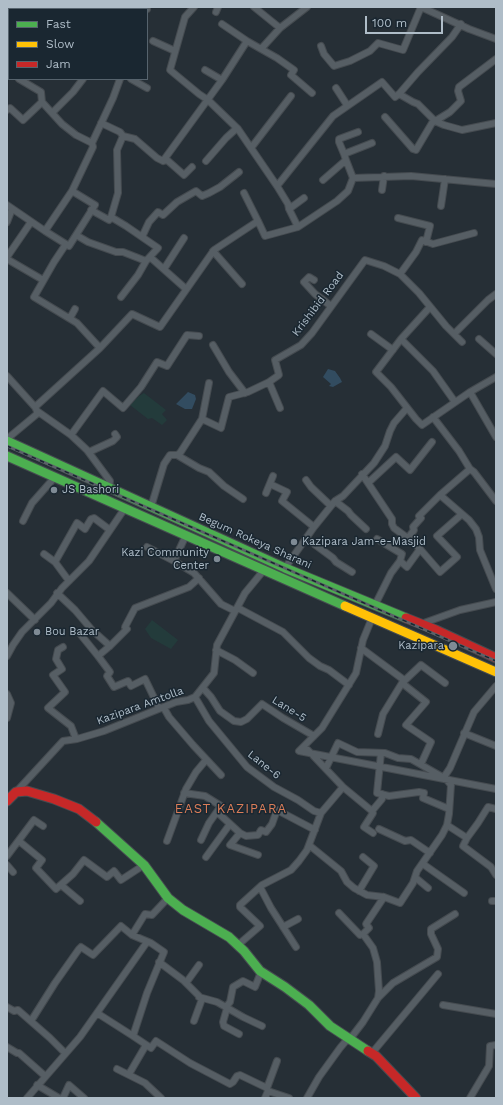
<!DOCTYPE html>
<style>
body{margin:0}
#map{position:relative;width:503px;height:1105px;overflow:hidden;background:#262f36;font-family:"Work Sans",sans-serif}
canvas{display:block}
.frame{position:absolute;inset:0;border:8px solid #afbdc8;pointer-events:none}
.legend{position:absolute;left:8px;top:8px;width:140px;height:72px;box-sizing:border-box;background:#1a2731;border:1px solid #56636d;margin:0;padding:5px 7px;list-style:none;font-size:12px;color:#afbdc8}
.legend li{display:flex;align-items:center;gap:8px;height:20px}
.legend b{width:20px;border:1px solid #56636d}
.scale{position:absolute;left:365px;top:16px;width:78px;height:18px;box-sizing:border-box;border:2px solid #afbdc8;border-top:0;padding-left:5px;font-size:12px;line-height:14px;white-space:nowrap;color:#afbdc8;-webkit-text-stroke:3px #1a2731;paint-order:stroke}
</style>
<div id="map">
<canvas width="503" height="1105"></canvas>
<div class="frame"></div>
<ul class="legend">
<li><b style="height:5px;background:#4caf50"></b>Fast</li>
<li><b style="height:5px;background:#ffc107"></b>Slow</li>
<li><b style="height:5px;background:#c62828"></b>Jam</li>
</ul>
<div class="scale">100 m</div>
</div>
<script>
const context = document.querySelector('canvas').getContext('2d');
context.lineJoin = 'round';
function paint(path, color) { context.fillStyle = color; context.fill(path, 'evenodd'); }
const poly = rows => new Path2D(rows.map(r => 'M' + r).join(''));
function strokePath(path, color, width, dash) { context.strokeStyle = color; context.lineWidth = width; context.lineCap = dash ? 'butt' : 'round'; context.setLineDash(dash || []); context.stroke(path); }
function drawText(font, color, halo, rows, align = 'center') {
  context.font = font + ' "Work Sans",sans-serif'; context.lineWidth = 3; context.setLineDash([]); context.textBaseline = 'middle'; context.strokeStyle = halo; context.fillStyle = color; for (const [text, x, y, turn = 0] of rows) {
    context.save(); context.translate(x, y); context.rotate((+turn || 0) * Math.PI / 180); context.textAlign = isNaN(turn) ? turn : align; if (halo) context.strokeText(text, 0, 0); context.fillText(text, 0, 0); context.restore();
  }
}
const green = poly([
 [144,393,166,410,162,414,167,420,162,425,152,418,148,419,130,405,139,396],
 [152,620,178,640,171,649,151,638,145,629]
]);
const water = poly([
 [328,369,335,371,340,378,342,382,340,383,333,387,329,386,331,384,323,377],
 [188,392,195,395,196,399,192,409,185,409,176,404]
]);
const canal = poly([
 [71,7,75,9]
]);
const street = poly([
 [83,7,84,9],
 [194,7,185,17,170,70,199,94,208,100,238,129,277,186,288,204,289,209,298,227],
 [254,7,280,28],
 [105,9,106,7],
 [147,9,147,7],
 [216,12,218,7],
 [222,24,247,41],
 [153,41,175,51],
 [321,46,324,54,334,66,350,61,370,51,378,43,403,50,421,7,469,29,496,39],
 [261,49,277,58,294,70,291,75,312,93],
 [7,70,9,72],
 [205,70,222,80],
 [19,79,41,92,42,102,62,124,76,135,92,143],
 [131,79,147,88],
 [336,88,347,105],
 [399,94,418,72,452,37,461,24],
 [7,110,10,108,23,120,42,102],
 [52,113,73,92,83,79],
 [385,117,413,149,416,150,432,123,450,112,461,101,458,91,459,87,496,59],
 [101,123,120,132,123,136,135,139,157,158,163,161,167,160,184,175,192,167],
 [251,148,291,96],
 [344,154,339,142,339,139,358,132],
 [163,161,222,80,247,41,261,49,280,28,307,7],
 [206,161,226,138,237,128],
 [353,178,411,176,496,184],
 [323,180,346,160,344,154,372,143],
 [277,186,333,116,382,82,395,97,399,94,413,102,418,104,435,121,444,125,462,130,496,123],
 [382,190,384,176],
 [72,191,95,205,76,235],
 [244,193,258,221],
 [7,205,45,231,69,246,76,235,88,242,116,252,123,252,146,261],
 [441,206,445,179],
 [289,209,304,198],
 [91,210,109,220,111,217,118,193,117,150,123,136],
 [111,217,126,226,158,248,146,261,138,275,121,297],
 [398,218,430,226,426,242],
 [7,222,12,209],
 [45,231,72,191,93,147,92,143,113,98,120,79],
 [142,237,149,222,158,212,163,215,177,202,196,191,202,196,209,193,220,187,239,172],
 [66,244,54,262,34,297,77,323,100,348],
 [213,251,242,284],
 [7,257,31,222],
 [150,257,186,289],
 [7,259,43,280],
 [164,269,184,238],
 [400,274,416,252,422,240,433,244,474,233],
 [314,280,309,277,304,282,315,294,331,306],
 [430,307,401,339,376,372,391,387,416,419,422,425,470,392,496,377],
 [70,318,75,309],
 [371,334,393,350],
 [454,334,488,300,496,294],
 [401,339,433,371,455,402],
 [479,339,496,354],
 [213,345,229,372,245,393],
 [7,376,35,407],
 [269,382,280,408],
 [470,392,496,437],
 [37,411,71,435,87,450,110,481,109,487],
 [433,417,459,451,470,469,474,472,496,501],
 [202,419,209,383],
 [71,435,103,391,123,408,141,387,157,362,167,366,187,335,199,336],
 [7,439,37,414,37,411,35,407,100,348,132,314,160,327,214,250,258,221,265,236,298,227,337,201,348,191,353,178,346,160],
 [89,452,113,441,117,437,115,434],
 [177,455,199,468,209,472,224,486,243,499],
 [362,474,392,519,392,524,394,528,413,542,420,549],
 [306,480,311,487,331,506],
 [369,482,396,457,410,470,432,442],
 [270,484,287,492,282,501,314,527],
 [266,493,273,476],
 [440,495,469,520,476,529,479,537,480,550,496,589],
 [335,501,348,511,351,515,366,529],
 [151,507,164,464,170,455,177,455,180,453,202,419,221,428,229,397,248,392,269,382,279,375,275,360,301,345,312,333,365,260,384,266,400,274,419,293,446,326,462,342],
 [23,521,32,503,55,477],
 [306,538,333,558,336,562,352,572],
 [408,538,414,530,413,527,421,518,419,516,440,495,470,469],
 [377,539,402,554,400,561],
 [147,547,174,561,186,535],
 [44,554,55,562,69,581],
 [174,561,194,573,221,604,235,611],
 [55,562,77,523,85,529,91,519,94,518,110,530],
 [285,568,314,527,335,501,343,496,374,463,385,446,390,431,394,423,407,408],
 [7,593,35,620],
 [57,593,75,610,92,630,110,646],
 [375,605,391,573,400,561,407,567,420,549,440,572,457,557,437,536,462,514],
 [238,608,283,632,309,658,320,666,329,670,349,685],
 [421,624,460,610,496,602],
 [81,635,98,656],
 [63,647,58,650,56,659,62,669,53,675,65,692,48,708,71,726,76,739],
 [361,648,404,680],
 [216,650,235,660,253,673],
 [7,656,13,645,22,632,51,603,62,588,89,561,125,508],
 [402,683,426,702,406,725,431,742,421,764],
 [203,688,211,697,220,711,234,721,241,722,247,719,262,704,283,718,314,736],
 [7,694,11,703,7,718],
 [195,697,209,721,247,767,274,787,298,800,314,811,321,813],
 [159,708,145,679,131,686,128,681,114,687,107,676,110,672,98,656,110,646,127,629,125,627,135,608,189,587,199,578],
 [164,708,169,717,193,745,221,775],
 [464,733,496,746],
 [378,734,383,714,402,683,421,665,445,683],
 [304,746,299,751,496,789],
 [381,753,377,793,389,796,419,792,424,793,423,798,449,809],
 [444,777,450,768,474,712,496,686],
 [343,787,372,811],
 [16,792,63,741,77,739,104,731,176,702,188,700,195,697,214,673,217,645,245,593,264,570],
 [184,793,205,796,221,806,209,823,201,840],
 [496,809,488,807,478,823,467,838,463,846,491,867,496,875],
 [217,812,240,833,246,836,258,835,261,830,266,832,272,824,277,810,315,830],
 [447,825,467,838],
 [379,829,405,841,411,840,430,853],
 [240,833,230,845,258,855],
 [373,833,364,827,373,813,372,811,382,799,382,794],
 [19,841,42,860,36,868,56,889,73,874,84,860,107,877,114,871,121,880,144,865],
 [167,841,186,789,196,772,206,760],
 [309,845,341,871,347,882,354,888,367,895,384,897,400,903,413,883,417,871,442,835,447,825,449,814,451,785,446,779,411,759,398,758,385,753,357,752,338,743,326,768],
 [7,856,34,820,43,826],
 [206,857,230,824],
 [423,864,464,893],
 [7,865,13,872],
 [416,878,428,888],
 [61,885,80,901],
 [260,887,271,908,296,947],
 [359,891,374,866,363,857],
 [492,901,496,901],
 [339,913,360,935,363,934,373,948,377,962,379,991,378,998],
 [283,927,298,919],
 [363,934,369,928,366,924,384,897],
 [132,935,145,914,152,915,168,898],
 [238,945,260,926,240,907,240,905,262,885,291,870,299,861,307,850,321,813,343,787,304,746,322,728,356,673,363,640,372,618],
 [159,962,183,980,202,999,194,1021],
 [186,983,199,965],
 [199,997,217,1002,243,1017,262,1026],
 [443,1005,496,1014],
 [7,1007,14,1011,18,1010,50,1038,65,1053],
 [226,1007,230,1002,233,987,243,981,255,987,261,972],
 [227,1008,223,1022,224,1026,239,1034],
 [31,1021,55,983,79,949,81,947,93,955,121,926,132,935,151,943,164,952,147,993,133,1036,97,1013],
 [133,1036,151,1048,156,1041,190,1063,230,1084,233,1082,237,1076,240,1075,267,1088,268,1091,289,1098],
 [7,1047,17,1053,19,1053,45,1076],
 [372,1053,438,974],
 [117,1069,145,1083,161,1098],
 [129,1074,146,1045],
 [37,1085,59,1098],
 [267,1088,277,1061],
 [27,1098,80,1037,147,942],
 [63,1098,69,1085,84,1098],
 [265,1098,268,1091],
 [307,1098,319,1077,340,1048,345,1042,350,1039,363,1022,378,998,393,983,437,957,438,949,431,934,431,929,455,914],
 [470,1098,489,1066,490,1046,496,1045]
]);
const fast = poly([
 [7,441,285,568,406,618],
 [7,456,345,606],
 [96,822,144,865,168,898,183,910,229,937,244,951,260,971,285,987,309,1005,330,1026,368,1051]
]);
const slow = poly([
 [345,606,496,672]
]);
const jam = poly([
 [406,618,436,630,496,658],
 [7,801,16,792,27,791,54,799,79,809,96,822],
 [368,1051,376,1056,416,1098]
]);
const rail = poly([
 [7,446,496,661]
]);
const markers = [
 [54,490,4,"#7f8b95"],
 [294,542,4,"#7f8b95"],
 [217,559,4,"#7f8b95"],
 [37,632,4,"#7f8b95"],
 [453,646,5,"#7f8b95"]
];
const streetNames = [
 ["Krishibid Road",318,304,-53],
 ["Begum Rokeya Sharani",255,541,24],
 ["Kazipara Amtolla",140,706,-20],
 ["Lane-5",289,709,32],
 ["Lane-6",264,765,39]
];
const poiNames = [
 ["JS Bashori",62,490],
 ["Kazipara Jam-e-Masjid",302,542],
 ["Kazi Community",209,553,"right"],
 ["Center",209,566,"right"],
 ["Bou Bazar",45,632],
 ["Kazipara",444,646,"right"]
];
const quarterNames = [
 ["EAST KAZIPARA",231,809]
];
paint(green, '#233b3b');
paint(water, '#324c60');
strokePath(canal, '#324c60', 5.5);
strokePath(street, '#454b50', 8);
strokePath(fast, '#454b50', 11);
strokePath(slow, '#454b50', 11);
strokePath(jam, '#454b50', 11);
strokePath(street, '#565e64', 6);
strokePath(fast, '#4caf50', 9);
strokePath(slow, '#ffc107', 9);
strokePath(jam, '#c62828', 9);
strokePath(rail, '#5a6168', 3);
strokePath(rail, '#1a2731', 1.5, [4.5]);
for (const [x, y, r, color] of markers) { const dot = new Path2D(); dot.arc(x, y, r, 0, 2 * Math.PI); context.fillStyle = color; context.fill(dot); strokePath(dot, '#1a2731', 1.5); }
drawText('11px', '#afbdc8', '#1a2731', streetNames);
drawText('11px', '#afbdc8', '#1a2731', poiNames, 'left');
context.letterSpacing = '1px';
drawText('13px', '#db7d58', '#1a2731', quarterNames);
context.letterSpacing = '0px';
</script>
